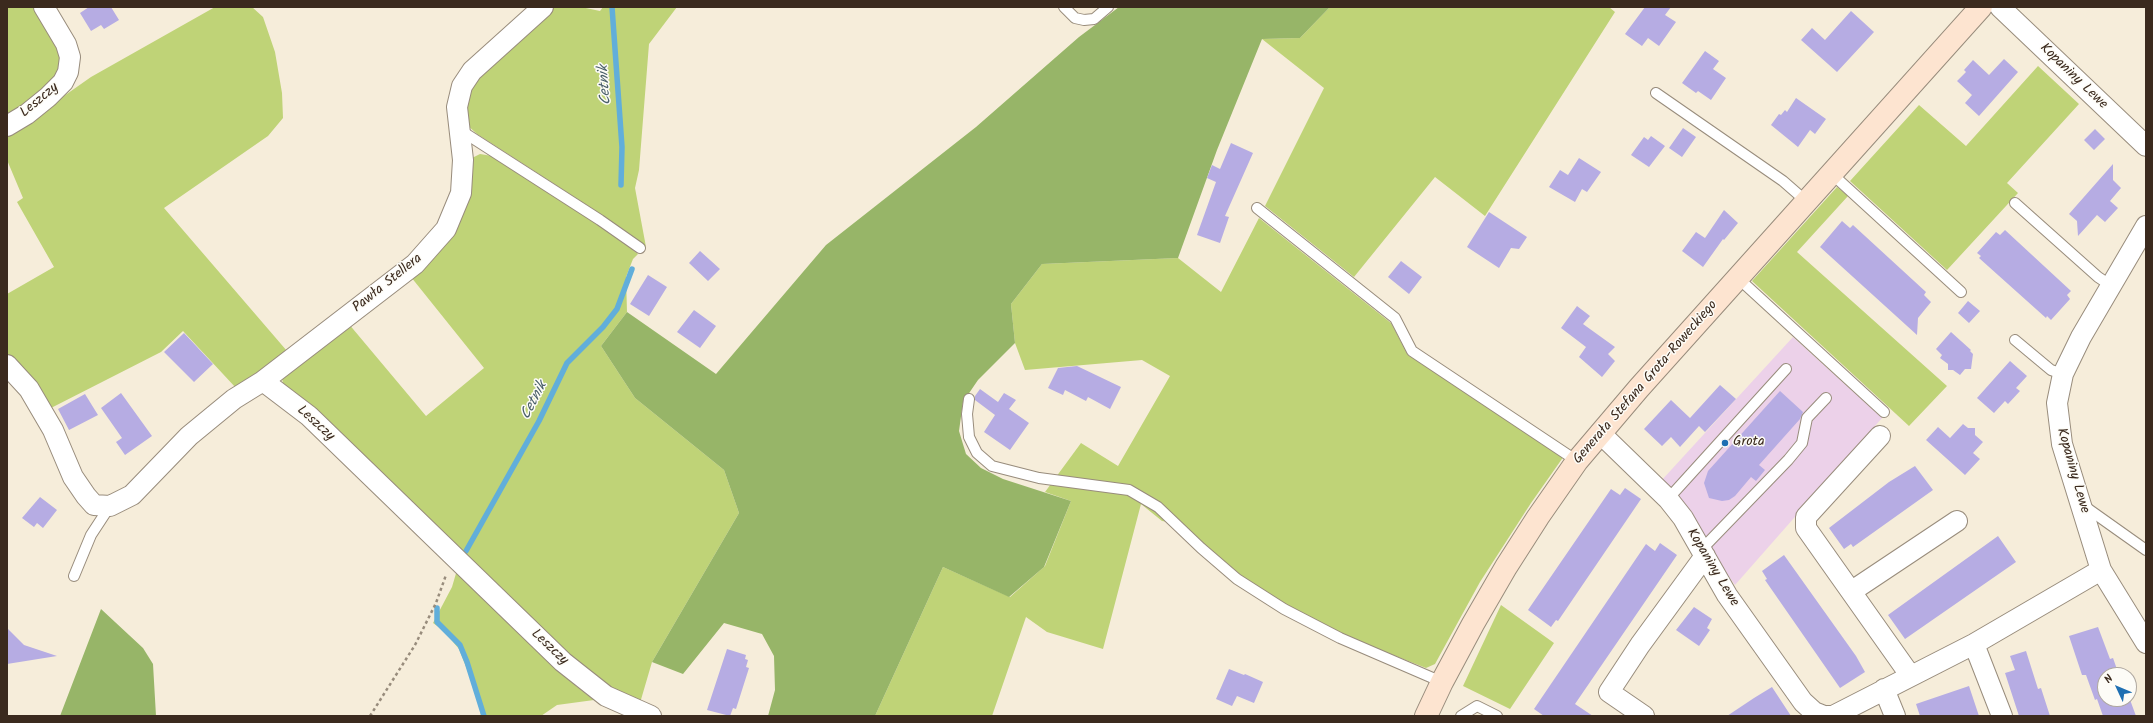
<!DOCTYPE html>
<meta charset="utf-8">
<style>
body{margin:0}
#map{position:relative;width:2153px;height:723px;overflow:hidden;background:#f6edda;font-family:Kalam,sans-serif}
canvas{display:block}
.frame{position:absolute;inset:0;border:8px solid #3b2a1e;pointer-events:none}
.north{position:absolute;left:2097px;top:667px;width:40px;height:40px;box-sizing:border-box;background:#fdfcf7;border:1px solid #afa8a0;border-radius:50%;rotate:314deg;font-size:11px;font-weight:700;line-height:16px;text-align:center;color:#3b2a1e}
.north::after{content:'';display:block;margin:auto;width:14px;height:18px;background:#1f6fb2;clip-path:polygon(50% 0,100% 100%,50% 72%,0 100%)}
</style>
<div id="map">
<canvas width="2153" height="723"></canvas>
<div class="frame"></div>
<div class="north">N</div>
</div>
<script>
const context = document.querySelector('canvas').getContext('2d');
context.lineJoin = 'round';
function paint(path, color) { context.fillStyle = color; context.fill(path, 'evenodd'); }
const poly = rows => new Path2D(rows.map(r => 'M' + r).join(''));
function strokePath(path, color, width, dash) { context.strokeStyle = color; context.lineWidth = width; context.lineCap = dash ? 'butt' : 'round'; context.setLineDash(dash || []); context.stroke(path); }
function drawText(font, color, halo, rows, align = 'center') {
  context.font = font + ' Kalam,sans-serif'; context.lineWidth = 3; context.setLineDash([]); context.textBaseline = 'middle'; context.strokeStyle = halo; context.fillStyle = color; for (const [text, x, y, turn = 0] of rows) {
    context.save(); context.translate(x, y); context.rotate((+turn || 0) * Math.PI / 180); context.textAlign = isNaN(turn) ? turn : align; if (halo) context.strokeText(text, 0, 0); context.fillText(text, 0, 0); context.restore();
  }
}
const built = poly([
 [1793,337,1882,418,1735,585,1661,481]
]);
const green = poly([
 [7,7,35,7,60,46,64,63,54,83,7,116],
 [215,7,252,7,263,17,275,52,282,93,283,118,268,136,164,208,287,351,236,388,183,331,161,352,51,408,23,370,7,355,7,294,54,267,17,202,23,198,7,160,7,136,91,77],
 [552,7,581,7,600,11,603,7,677,7,649,44,639,170,635,188,646,247,599,213,477,134,466,124,465,98,469,86],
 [1330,7,1609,7,1615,12,1485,216,1435,177,1354,277,1265,206,1324,88,1262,39,1300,38],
 [2038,66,2079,104,2007,183,2018,193,1947,270,1850,181,1919,105,1966,146],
 [480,154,492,156,507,165,618,238,638,254,633,259,626,277,627,312,601,346,635,398,724,470,739,513,652,662,640,703,601,684,540,629,284,389,282,378,348,323,426,416,484,368,411,277,472,158],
 [1837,187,1848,196,1797,252,1947,386,1909,426,1752,281],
 [1259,218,1391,323,1408,355,1564,456,1531,503,1480,582,1435,664,1426,668,1342,635,1286,605,1239,575,1182,524,1162,521,1141,504,1103,649,1047,632,1026,617,992,716,875,716,943,567,1010,597,1045,566,1071,501,1045,492,1081,443,1118,466,1170,376,1142,360,1025,370,1015,343,1011,304,1042,264,1178,258,1221,292],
 [457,570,576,686,594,700,557,705,541,716,481,716,478,697,459,649,443,630,433,623,452,587],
 [1501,605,1554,643,1510,709,1463,686]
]);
const forest = poly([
 [1119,7,1330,7,1300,38,1262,39,1217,150,1178,258,1042,264,1011,304,1015,343,978,380,963,402,959,431,966,454,981,468,1003,479,1071,501,1044,567,1009,597,943,567,875,716,768,716,775,690,774,656,762,634,724,623,683,674,652,662,739,513,724,470,635,398,601,346,627,312,716,374,826,245,976,127,1079,37],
 [101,609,143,648,153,664,156,716,60,716]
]);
const stream = poly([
 [612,7,622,147,621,185],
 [466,551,539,421,567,363,603,327,617,309,632,269],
 [437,608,437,622,460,645,467,662,484,716]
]);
const building = poly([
 [89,7,111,7,119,20,104,29,101,25,91,31,80,13],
 [1645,7,1671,7,1665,15,1676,22,1659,46,1648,38,1642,46,1625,34],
 [1851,11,1874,32,1837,72,1801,40,1812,28,1825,40],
 [1705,51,1719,61,1713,69,1726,78,1711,100,1698,91,1696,93,1682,83],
 [2004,59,2018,72,1979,116,1965,103,1972,95,1957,81,1966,72,1964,70,1973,60,1989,75],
 [1796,98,1826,119,1815,134,1810,130,1798,147,1771,125,1779,114,1781,115,1785,110,1787,112],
 [1683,128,1696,137,1682,157,1669,148],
 [2095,129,2105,139,2094,150,2084,140],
 [1651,136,1665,146,1649,167,1631,155,1644,137,1648,140],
 [1231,143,1253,153,1225,216,1229,217,1220,243,1197,235,1216,182,1207,178,1212,165,1220,169],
 [1579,158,1601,172,1587,192,1582,189,1575,202,1549,187,1560,170,1568,175],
 [2113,164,2113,180,2121,188,2110,201,2118,208,2105,222,2097,215,2078,236,2077,221,2069,214],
 [1724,210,1738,223,1724,240,1723,239,1703,267,1682,251,1696,232,1705,238],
 [1489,212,1527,237,1519,249,1511,248,1499,268,1467,247],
 [1842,221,1850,228,1853,225,1926,292,1924,295,1931,302,1918,318,1917,335,1820,247],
 [2005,230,2071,291,2067,295,2070,299,2051,320,2047,316,2046,318,1979,258,1981,256,1977,253,1996,232,2000,235],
 [700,251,720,269,708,281,689,263],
 [1401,261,1422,277,1409,294,1388,277],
 [648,275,667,287,649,316,630,304],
 [1968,301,1980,311,1969,323,1958,313],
 [1577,306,1590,316,1583,324,1615,347,1608,354,1615,361,1602,377,1579,357,1586,347,1561,328],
 [694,310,716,326,700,348,677,332],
 [1951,332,1971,350,1970,351,1973,354,1971,369,1965,369,1960,375,1953,370,1948,370,1948,364,1940,358,1942,355,1936,349],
 [184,333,213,364,194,382,164,352],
 [2010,361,2027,376,2016,388,2020,391,2008,404,2005,401,1994,413,1977,398],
 [1077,366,1121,387,1110,409,1088,397,1086,401,1065,390,1063,395,1048,388,1058,368],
 [1720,385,1736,399,1705,432,1699,426,1680,447,1671,437,1662,446,1644,429,1671,400,1690,418],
 [980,389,998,402,1004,393,1016,400,1009,409,1029,423,1010,450,984,432,995,415,975,400,975,396],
 [1780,391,1803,412,1800,419,1759,465,1765,470,1756,481,1751,477,1735,496,1729,500,1722,501,1709,498,1704,483,1708,471],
 [121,393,152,436,125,455,116,442,122,438,101,408],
 [85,394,98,415,69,430,58,409],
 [1963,424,1968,428,1975,428,1975,435,1983,442,1973,453,1980,459,1965,475,1926,440,1938,427,1950,438],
 [1915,466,1933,490,1853,547,1851,544,1844,549,1829,528,1889,482],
 [1625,488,1641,499,1558,621,1556,620,1551,627,1528,610,1611,489,1620,495],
 [40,497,57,510,43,528,37,523,34,527,22,518],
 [1998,536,2016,562,1905,639,1888,615],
 [1660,543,1677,555,1575,704,1593,716,1544,716,1534,709,1646,544,1655,551],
 [1784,555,1856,656,1865,672,1840,688,1765,580,1767,579,1762,571],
 [1694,607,1712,619,1707,628,1710,630,1699,646,1676,630],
 [2098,627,2110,659,2113,658,2119,675,2105,675,2105,699,2129,699,2129,697,2136,716,2103,716,2097,699,2095,700,2086,675,2082,675,2069,636],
 [7,628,24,645,57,656,7,664],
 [727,649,746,655,745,659,748,660,746,667,749,668,736,709,733,708,730,716,707,710],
 [2026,651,2038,689,2041,688,2050,716,2019,716,2005,673,2015,670,2010,656],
 [1229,669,1244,675,1245,674,1263,682,1254,703,1237,696,1232,706,1216,699],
 [1969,686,1979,716,1920,716,1916,704],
 [1772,687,1791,716,1727,716,1754,698]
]);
const path = poly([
 [370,716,415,645,436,603,446,575]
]);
const lane = poly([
 [1064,7,1075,18,1084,20,1094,19,1108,7],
 [1656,93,1783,181,1807,202],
 [460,130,600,220,640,248],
 [1832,174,1961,292],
 [2015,203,2098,277,2110,285],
 [1257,208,1395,318,1412,351,1577,461],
 [1738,278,1884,412],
 [2015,340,2051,370,2063,374],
 [969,399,967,414,969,437,977,453,992,466,1039,478,1129,490,1158,507,1201,548,1237,579,1284,609,1340,638,1442,682],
 [1668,499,1786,369],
 [2084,506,2146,550],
 [1701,550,1788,460,1802,443,1807,418,1826,398],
 [74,576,91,535,110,506],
 [1461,716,1477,706,1497,716]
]);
const street = poly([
 [2000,7,2146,146],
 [7,126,27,114,48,97,63,82,68,72,70,57,66,44,44,7],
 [2146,226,2081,337,2063,374,2057,403,2062,444,2101,570,2146,643],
 [7,365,29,389,53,430,73,477,86,496,94,505,110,506,132,495,189,436,234,399,263,381,309,416,563,662,606,696,651,716],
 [263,381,415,264,446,229,461,193,463,160,457,107,462,86,472,71,543,7],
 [1600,433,1668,499,1683,518,1727,595,1803,702,1814,712,1824,716],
 [1880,436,1806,517,1806,528,1910,675],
 [1852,591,1957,521],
 [1974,644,2002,716],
 [1884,689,1895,716],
 [1644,716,1609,692,1640,645,1705,556],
 [1827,716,1833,716,1974,644,2101,570]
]);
const secondary = poly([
 [1426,716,1442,682,1473,624,1506,567,1538,517,1577,461,1639,388,1981,7]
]);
const markers = [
 [1725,443,4,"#1f6fb2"]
];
const streetNames = [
 ["Kopaniny Lewe",2073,77,44],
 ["Leszczy",40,101,-40],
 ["Pawła Stellera",388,284,-39],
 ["Generała Stefana Grota-Roweckiego",1646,383,-49],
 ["Leszczy",315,424,42],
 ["Kopaniny Lewe",2072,471,74],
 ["Kopaniny Lewe",1712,568,59],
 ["Leszczy",549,648,43]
];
const poiNames = [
 ["Grota",1733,443]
];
const waterNames = [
 ["Cetnik",606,85,-94],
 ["Cetnik",535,401,-63]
];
paint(built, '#ecd1e9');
paint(green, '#bfd377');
paint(forest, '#97b568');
strokePath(stream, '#61aeda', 5.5);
paint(building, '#b6ace3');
strokePath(lane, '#988c7c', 12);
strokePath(street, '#988c7c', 22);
strokePath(secondary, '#988c7c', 24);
strokePath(path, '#988c7c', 2.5, [3, 3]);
strokePath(lane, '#fff', 10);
strokePath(street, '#fff', 20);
strokePath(secondary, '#fde4d0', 22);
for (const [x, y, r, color] of markers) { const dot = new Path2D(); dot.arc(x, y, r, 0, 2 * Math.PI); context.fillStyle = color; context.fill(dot); strokePath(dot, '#fdfcf7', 1.5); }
drawText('14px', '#3b2a1e', '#fdfcf7', streetNames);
drawText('14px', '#3b2a1e', '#fdfcf7', poiNames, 'left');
drawText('italic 15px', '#4a5f69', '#fdfcf7', waterNames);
</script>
